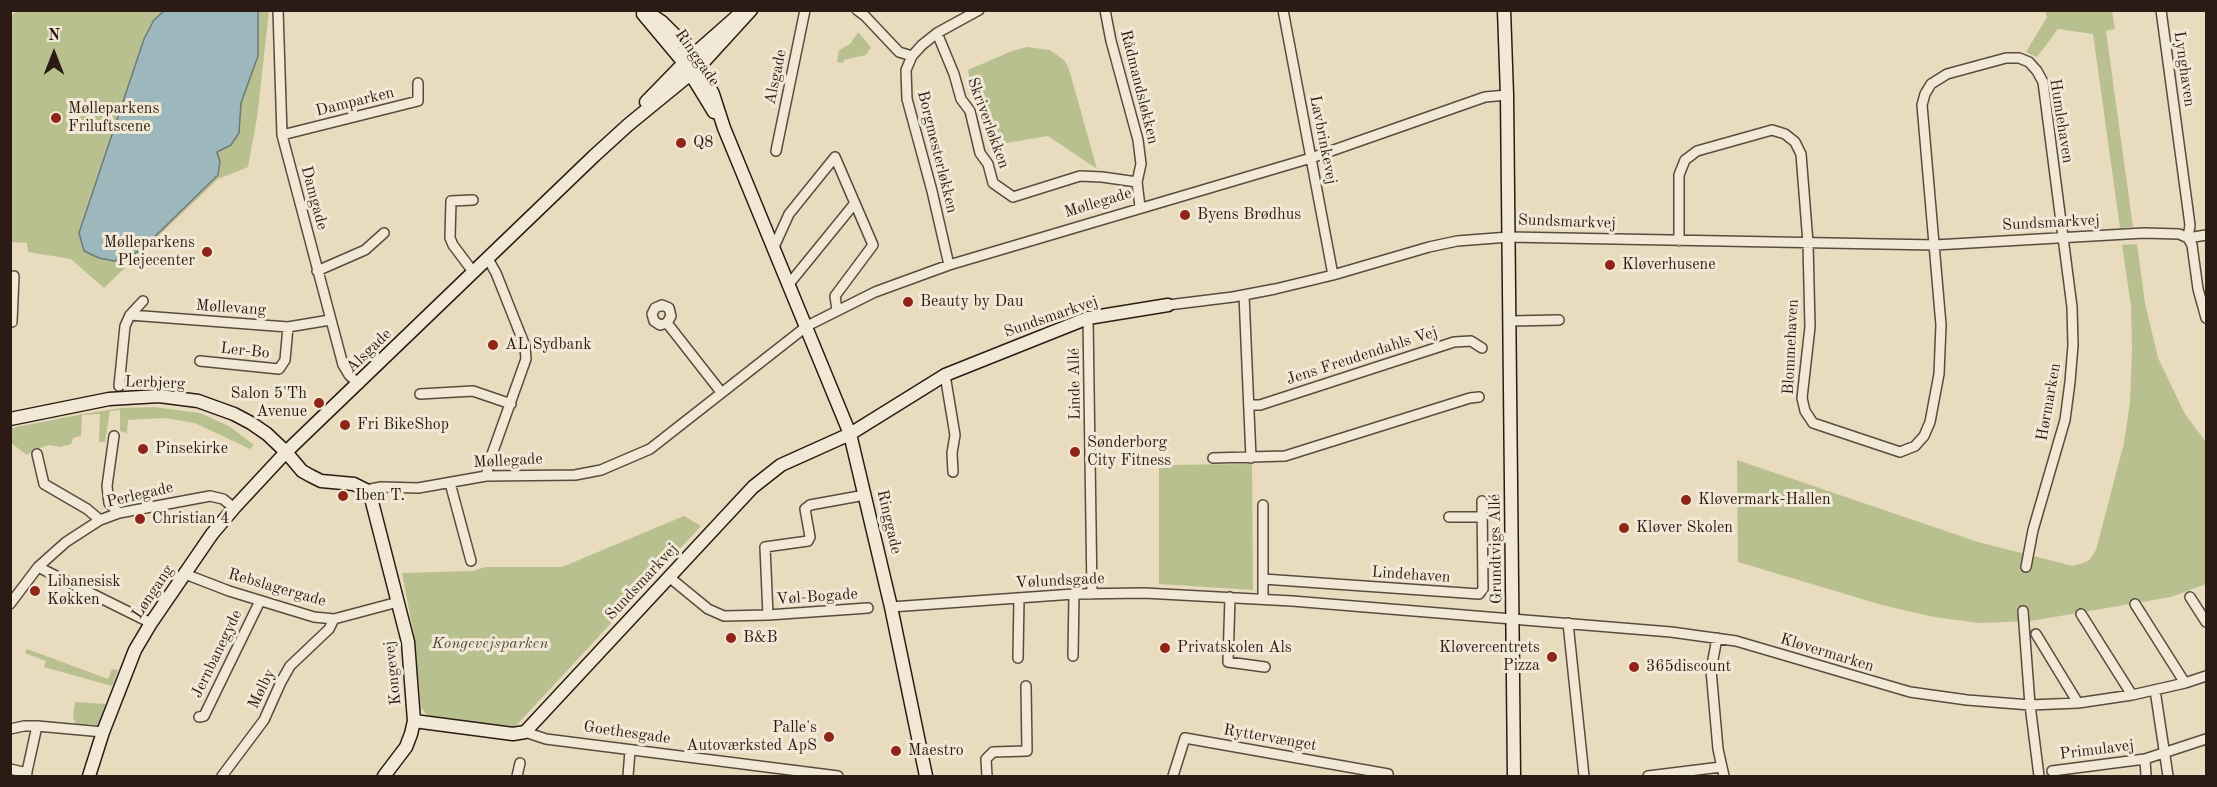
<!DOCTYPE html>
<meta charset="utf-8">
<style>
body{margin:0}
#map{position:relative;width:2217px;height:787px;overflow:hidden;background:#e9dbbe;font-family:"Old Standard TT",serif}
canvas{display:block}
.frame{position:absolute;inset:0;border:12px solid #2c1b14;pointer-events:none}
.north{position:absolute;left:24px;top:24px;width:60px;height:60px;-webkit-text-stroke:4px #f1e8d5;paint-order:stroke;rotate:0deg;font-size:16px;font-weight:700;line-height:24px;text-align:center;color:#2c1b14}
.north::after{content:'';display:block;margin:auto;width:21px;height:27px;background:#2c1b14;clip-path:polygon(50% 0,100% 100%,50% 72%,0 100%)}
</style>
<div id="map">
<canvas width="2217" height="787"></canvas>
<div class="frame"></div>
<div class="north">N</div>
</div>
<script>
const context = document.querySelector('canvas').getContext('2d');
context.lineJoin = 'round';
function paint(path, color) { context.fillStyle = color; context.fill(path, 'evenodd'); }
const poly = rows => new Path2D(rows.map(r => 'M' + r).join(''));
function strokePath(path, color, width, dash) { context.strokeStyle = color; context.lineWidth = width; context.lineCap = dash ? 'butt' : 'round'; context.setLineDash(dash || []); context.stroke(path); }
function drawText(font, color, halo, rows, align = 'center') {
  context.font = font + ' "Old Standard TT",serif'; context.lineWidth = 6; context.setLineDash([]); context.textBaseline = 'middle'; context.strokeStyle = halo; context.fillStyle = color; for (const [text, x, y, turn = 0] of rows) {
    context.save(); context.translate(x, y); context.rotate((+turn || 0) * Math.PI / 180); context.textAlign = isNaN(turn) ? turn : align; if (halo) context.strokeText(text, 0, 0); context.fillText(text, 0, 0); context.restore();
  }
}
const green = poly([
 [18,10,269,11,257,118,248,167,218,179,104,288,71,259,28,252,27,243,11,242,10,17],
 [2045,11,2112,11,2115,29,2106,31,2133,227,2120,228,2093,34,2058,29,2037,57,2026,52,2047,17],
 [858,32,871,47,866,55,844,60,843,63,837,62,839,50,850,44],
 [1027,47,1050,50,1065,61,1069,69,1097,169,1048,136,994,145,993,134,987,131,981,101,973,99,968,70,1012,51],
 [2137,244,2145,303,2158,358,2185,414,2206,442,2206,584,2171,597,2031,621,1979,623,1934,617,1882,605,1738,562,1737,460,1978,542,2073,566,2086,562,2090,559,2096,550,2124,443,2130,402,2132,350,2131,306,2122,245],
 [154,407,200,413,229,426,254,445,250,449,195,423,164,418,128,420,127,433,120,431,120,410,110,411,105,442,99,442,100,414,82,415,81,436,73,438,71,444,60,447,49,445,34,450,27,455,11,443,11,428,83,414,121,408],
 [1252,464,1253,590,1159,584,1159,465],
 [684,516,701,526,513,729,427,715,421,708,414,636,402,573,472,571,486,567,562,567],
 [27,649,108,679,112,669,118,670,112,686,44,667,46,661,25,653],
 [75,702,107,704,101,722,97,725,76,724,73,718]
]);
const water = poly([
 [164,11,258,11,258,56,241,103,239,133,231,145,217,152,220,162,218,175,142,249,130,256,114,261,99,258,84,251,79,233,144,39,154,20,164,11]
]);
const street = poly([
 [278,10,282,135,343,365,349,375,359,384],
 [857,10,865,16,899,52,912,56],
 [1105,10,1111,41,1138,140,1141,164,1137,182,1140,207],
 [1283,10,1333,275],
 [2161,10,2190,225,2188,238,2192,245,2198,289,2206,318],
 [937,33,954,74,961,99,970,111,980,153,988,164,993,183,1013,197,1080,176,1102,177,1137,182],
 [282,135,418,101,418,83],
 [776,151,805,10],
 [473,200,451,201,450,238,453,245,474,273],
 [1679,241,1679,175,1685,160,1697,151,1772,130,1785,134,1795,142,1801,154,1808,243,1810,327,1802,398,1805,411,1813,423,1900,452,1915,446,1924,436,1930,422,1939,374,1941,325,1922,105,1925,94,1931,84,1947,74,2006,58,2019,58,2029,62,2037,71,2043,82,2072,307,2073,345,2070,382,2065,420,2033,530,2026,567],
 [774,247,789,214,835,157,873,245,835,296,837,310],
 [949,265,932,191,907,99,906,70,912,56,922,45,937,33,979,10],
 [317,271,365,250,384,233],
 [789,284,855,203],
 [1244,295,1251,458],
 [1168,305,1233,297,1275,289,1333,275,1429,247,1457,241,1509,237,1935,245,2144,233,2179,234,2188,238,2206,235],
 [130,315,288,327,330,320],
 [1088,318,1092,594],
 [1510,321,1559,320],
 [10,322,12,322,14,276],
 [667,323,660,325,654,321,652,314,655,308,662,305,669,308,671,316,667,323,721,392],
 [200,361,279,369,285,360,288,327],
 [945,375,955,435,952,453,953,472],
 [119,386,125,326,130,315,143,301],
 [420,394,473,391,511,404],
 [1249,405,1260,405,1454,342,1471,341,1482,348],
 [114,436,107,486,109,503,119,513],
 [37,454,44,484,87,509,100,520],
 [1213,458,1285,456,1470,398,1479,397],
 [486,476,491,457,526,359,525,346,496,273,488,259],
 [450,483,471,561],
 [366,490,381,487,418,488,486,476,575,475,601,470,650,449,807,326,875,292,949,265,1311,158,1485,97,1507,95],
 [1263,505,1263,599],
 [1449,517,1482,517],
 [38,567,151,623],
 [185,574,229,591,314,617,334,619,398,602],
 [669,577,708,609,724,616,768,615,868,608],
 [1263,579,1479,594,1483,589,1482,501],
 [1230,597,1228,662,1265,667],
 [2190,597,2206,622],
 [10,604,38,567,66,542,100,520,119,513,210,496,223,499,234,508],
 [2135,604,2185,683],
 [891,607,1074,594,1144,593,1292,601,1671,632,1736,641,1910,692,1967,700,2030,705,2078,703,2132,695,2185,683,2206,676],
 [2023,611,2030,705,2039,776],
 [2081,614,2132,695],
 [768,615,765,547,808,541,810,537,805,509,810,505,865,495],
 [1568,623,1584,776],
 [2036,634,2078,703],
 [1717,638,1711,670,1718,749,1724,776],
 [1073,656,1074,594],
 [1018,658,1019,598],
 [2155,690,2168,776],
 [199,717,204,716,260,601],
 [10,729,24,726,37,726],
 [525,732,546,739,838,776],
 [2145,759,2146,776],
 [10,769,27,773],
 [2052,771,2145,759,2206,739],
 [26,776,37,726,103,732],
 [222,776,264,720,281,682,290,666,329,629,334,619],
 [517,776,520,763],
 [628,776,630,751],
 [987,776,986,759,993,752,1027,751,1026,686],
 [1173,776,1185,738,1388,774,1388,776],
 [1648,776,1721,767]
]);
const secondary = poly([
 [644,10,662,22,684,44,699,67,713,94,724,128,850,434,891,607,926,776],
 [1504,10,1507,95,1514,776],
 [643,14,684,63,714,112],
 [646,102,684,63,744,10],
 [10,419,109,399,159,396,198,401,234,414,251,423,267,434,286,452,302,471,311,476,321,481,354,484,366,490,371,498,408,642,414,721,411,734,406,747,384,776],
 [414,721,513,734,525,732,753,487,781,465,850,434,945,375,1088,318,1168,305],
 [89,776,103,732,135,650,151,623,212,534,234,508,286,452,594,156,628,125,699,67,751,10]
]);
const markers = [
 [56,118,6,"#8f2418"],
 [681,143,6,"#8f2418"],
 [1185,215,6,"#8f2418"],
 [207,252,6,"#8f2418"],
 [1610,265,6,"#8f2418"],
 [908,302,6,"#8f2418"],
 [493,345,6,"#8f2418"],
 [319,403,6,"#8f2418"],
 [345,425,6,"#8f2418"],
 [143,449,6,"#8f2418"],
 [1075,452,6,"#8f2418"],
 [343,496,6,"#8f2418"],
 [1686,500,6,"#8f2418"],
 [140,519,6,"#8f2418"],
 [1624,528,6,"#8f2418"],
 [35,591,6,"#8f2418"],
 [731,638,6,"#8f2418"],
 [1165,648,6,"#8f2418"],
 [1552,657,6,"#8f2418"],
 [1634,667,6,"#8f2418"],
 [829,737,6,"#8f2418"],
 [896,751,6,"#8f2418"]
];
const streetNames = [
 ["Ringgade",697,58,55],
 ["Lynghaven",2184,69,82],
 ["Alsgade",776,77,-78],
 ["Rådmandsløkken",1139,87,76],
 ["Damparken",355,102,-14],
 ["Humlehaven",2061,121,81],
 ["Skriverløkken",988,123,70],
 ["Lavbrinkevej",1323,140,79],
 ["Borgmesterløkken",937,152,76],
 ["Damgade",314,198,75],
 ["Møllegade",1098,203,-17],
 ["Sundsmarkvej",1567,222,2],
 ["Sundsmarkvej",2051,223,-3],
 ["Møllevang",231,308,4],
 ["Sundsmarkvej",1051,317,-19],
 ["Blommehaven",1791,347,-87],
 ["Ler-Bo",245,351,6],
 ["Alsgade",369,351,-44],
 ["Jens Freudendahls Vej",1362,356,-18],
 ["Lerbjerg",155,383,2],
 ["Linde Allé",1075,384,-91],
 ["Hørmarken",2049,402,-80],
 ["Møllegade",508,461,-3],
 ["Perlegade",140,495,-13],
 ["Ringgade",889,522,77],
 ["Grundtvigs Allé",1496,549,-91],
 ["Lindehaven",1411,575,4],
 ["Vølundsgade",1060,581,-3],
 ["Sundsmarkvej",642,582,-47],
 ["Rebslagergade",277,588,16],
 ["Løngang",153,592,-56],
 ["Vøl-Bogade",817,597,-4],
 ["Kløvermarken",1827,653,17],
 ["Jernbanegyde",217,654,-64],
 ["Kongevej",393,673,-96],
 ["Mølby",262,689,-64],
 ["Goethesgade",627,733,8],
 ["Ryttervænget",1270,738,10],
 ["Primulavej",2097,750,-7]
];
const poiNames = [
 ["Mølleparkens",68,109],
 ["Friluftscene",68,127],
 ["Q8",693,143],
 ["Byens Brødhus",1197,215],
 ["Mølleparkens",195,243,"right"],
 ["Plejecenter",195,261,"right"],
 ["Kløverhusene",1622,265],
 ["Beauty by Dau",920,302],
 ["AL Sydbank",505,345],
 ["Salon 5'Th",307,394,"right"],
 ["Avenue",307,412,"right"],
 ["Fri BikeShop",357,425],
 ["Sønderborg",1087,443],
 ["City Fitness",1087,461],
 ["Pinsekirke",155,449],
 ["Iben T.",355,496],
 ["Kløvermark-Hallen",1698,500],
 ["Christian 4",152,519],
 ["Kløver Skolen",1636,528],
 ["Libanesisk",47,582],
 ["Køkken",47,600],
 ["B&B",743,638],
 ["Privatskolen Als",1177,648],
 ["Kløvercentrets",1540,648,"right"],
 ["Pizza",1540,666,"right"],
 ["365discount",1646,667],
 ["Palle's",817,728,"right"],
 ["Autoværksted ApS",817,746,"right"],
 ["Maestro",908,751]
];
const parkNames = [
 ["Kongevejsparken",490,644]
];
paint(green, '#b9c090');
paint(water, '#9cb8bc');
strokePath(water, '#6f7979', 1.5);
strokePath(street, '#5b4b3e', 12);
strokePath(secondary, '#2c1b14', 15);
strokePath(street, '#f1e8d5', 9);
strokePath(secondary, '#f1e8d5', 12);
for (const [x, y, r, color] of markers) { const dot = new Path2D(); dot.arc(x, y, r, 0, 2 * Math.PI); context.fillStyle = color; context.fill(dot); strokePath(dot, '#f1e8d5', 2); }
drawText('16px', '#2c1b14', '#f1e8d5', streetNames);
drawText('16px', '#2c1b14', '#f1e8d5', poiNames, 'left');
drawText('italic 16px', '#564d39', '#f1e8d5', parkNames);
</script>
